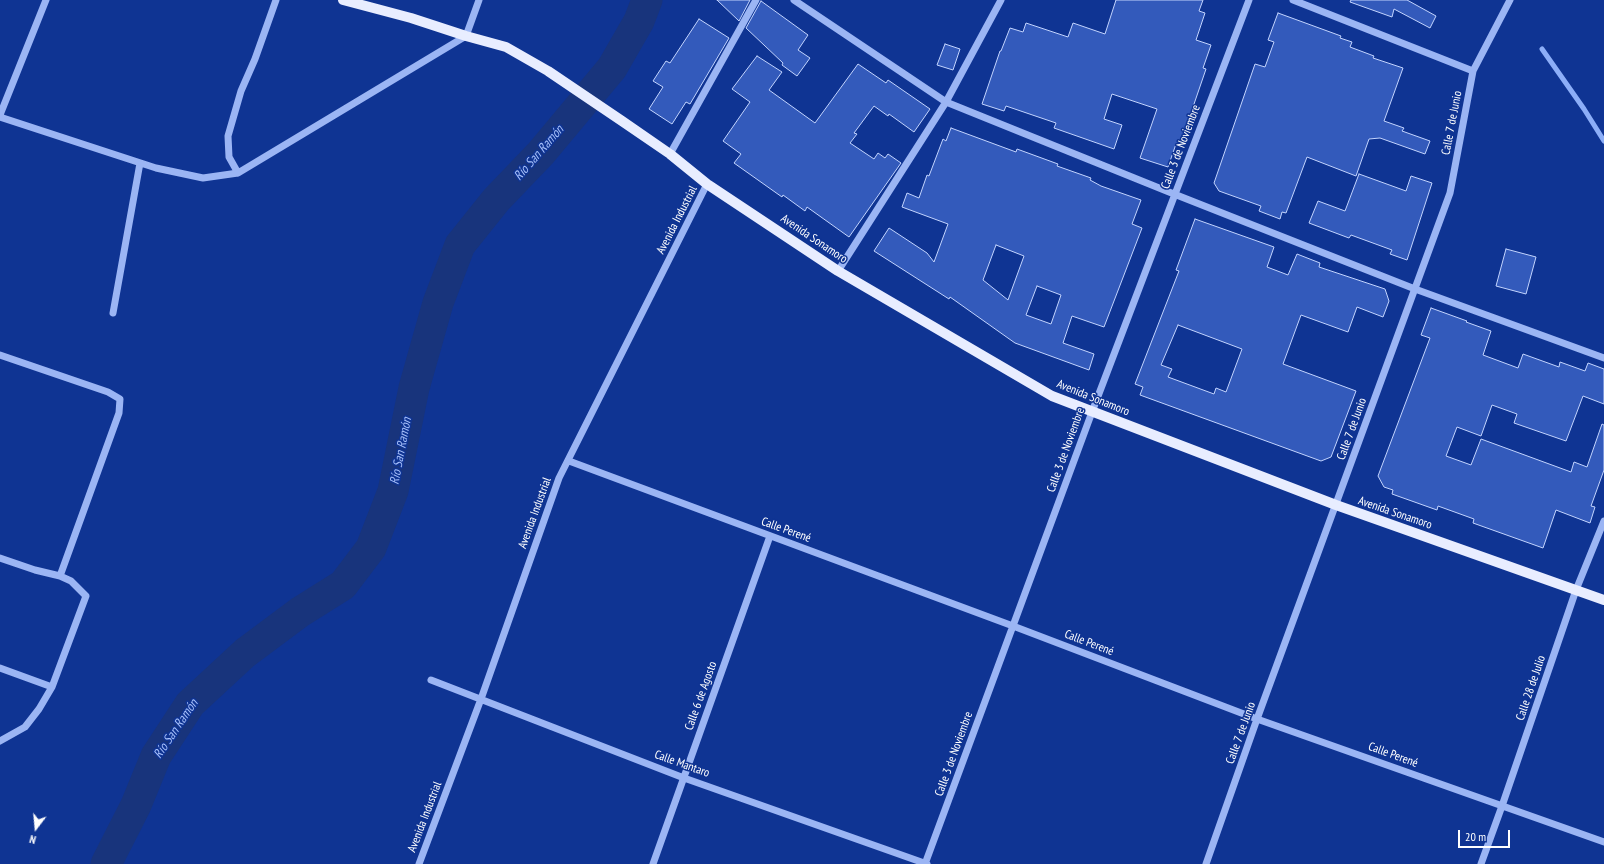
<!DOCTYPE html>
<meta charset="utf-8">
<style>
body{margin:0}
#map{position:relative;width:1604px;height:864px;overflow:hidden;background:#0f3493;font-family:"PT Sans Narrow",sans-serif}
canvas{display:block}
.north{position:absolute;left:16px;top:808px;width:40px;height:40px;-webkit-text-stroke:3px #0f3493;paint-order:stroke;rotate:196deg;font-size:11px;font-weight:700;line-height:16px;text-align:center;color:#fff}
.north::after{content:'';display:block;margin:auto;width:14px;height:18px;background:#fff;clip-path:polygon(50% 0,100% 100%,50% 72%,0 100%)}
.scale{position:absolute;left:1458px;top:830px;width:52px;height:18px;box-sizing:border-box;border:2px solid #fff;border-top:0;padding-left:5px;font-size:12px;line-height:14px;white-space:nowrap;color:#fff;-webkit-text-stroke:3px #0f3493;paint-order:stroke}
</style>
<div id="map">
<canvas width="1604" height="864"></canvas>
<div class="north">N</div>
<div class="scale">20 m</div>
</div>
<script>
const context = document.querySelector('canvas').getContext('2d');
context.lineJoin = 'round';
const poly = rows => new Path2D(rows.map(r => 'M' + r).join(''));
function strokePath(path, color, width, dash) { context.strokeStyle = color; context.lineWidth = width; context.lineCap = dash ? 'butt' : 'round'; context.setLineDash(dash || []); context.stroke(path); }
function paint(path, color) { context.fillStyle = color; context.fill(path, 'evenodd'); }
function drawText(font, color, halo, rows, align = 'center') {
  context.font = font + ' "PT Sans Narrow",sans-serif'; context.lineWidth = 3; context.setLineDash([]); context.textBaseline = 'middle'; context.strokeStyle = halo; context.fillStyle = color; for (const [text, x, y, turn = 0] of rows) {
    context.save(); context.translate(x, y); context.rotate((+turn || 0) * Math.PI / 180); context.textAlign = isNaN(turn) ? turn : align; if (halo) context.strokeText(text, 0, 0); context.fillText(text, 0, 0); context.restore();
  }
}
const stream = poly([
 [1542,49,1584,109,1604,141]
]);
const river = poly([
 [106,864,136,805,156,756,190,704,245,653,300,612,343,585,371,548,393,491,414,388,438,303,460,245,496,200,541,153,612,68,639,21,647,0]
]);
const building = poly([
 [717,0,750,0,739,21,717,0],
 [1116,0,1203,0,1199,11,1205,13,1196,40,1211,45,1203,68,1206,69,1180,145,1176,144,1168,167,1140,158,1157,109,1112,94,1104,119,1122,125,1114,149,1054,128,1056,123,1006,106,1004,111,982,104,1000,51,1001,51,1010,28,1023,32,1026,23,1068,37,1073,23,1105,34,1116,0],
 [1351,0,1407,0,1436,16,1430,28,1394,9,1392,17,1350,2,1351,0],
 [761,1,808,35,798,50,810,58,797,76,782,65,783,63,746,28,761,1],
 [1278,13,1341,36,1340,38,1352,42,1350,47,1374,56,1373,58,1403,68,1384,121,1404,128,1402,131,1430,141,1425,154,1380,138,1369,139,1356,176,1307,157,1286,213,1282,212,1280,219,1259,211,1261,206,1219,191,1214,183,1255,64,1265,67,1274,42,1268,40,1278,13],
 [699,19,729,38,690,104,686,102,672,124,649,109,663,87,653,81,666,61,670,63,699,19],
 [945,44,960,49,953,70,937,65,945,44],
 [757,56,782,72,769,90,815,123,858,64,886,83,888,80,930,109,914,132,889,114,888,116,874,106,854,133,857,134,850,143,874,159,878,153,885,158,888,154,901,163,849,237,807,207,805,211,783,195,782,197,734,163,741,154,723,141,750,102,732,89,757,56],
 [951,128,1016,152,1017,149,1058,164,1057,166,1091,178,1090,180,1101,186,1141,200,1132,224,1142,228,1104,327,1072,316,1063,343,1094,354,1089,370,1015,343,950,297,949,299,874,251,889,228,927,253,934,262,948,224,902,207,907,193,919,198,927,175,929,176,943,139,946,141,951,128],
 [996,245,1024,256,1008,300,983,280,996,245],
 [1037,286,1061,295,1051,324,1026,315,1037,286],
 [1359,174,1406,191,1411,176,1432,183,1407,260,1390,254,1392,250,1351,235,1349,238,1309,223,1318,201,1345,211,1359,174],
 [1195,219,1274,247,1267,267,1288,275,1297,254,1320,263,1319,267,1385,289,1389,301,1383,317,1357,307,1348,332,1301,315,1283,364,1356,391,1331,457,1321,461,1140,395,1143,387,1135,384,1179,271,1176,270,1195,219],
 [1178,325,1242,349,1226,392,1216,388,1214,394,1168,377,1172,369,1161,365,1178,325],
 [1506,249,1536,257,1526,294,1496,286,1506,249],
 [1431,308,1467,321,1466,322,1491,331,1483,355,1518,368,1523,354,1559,367,1560,362,1585,371,1588,363,1604,369,1604,404,1583,396,1566,441,1514,423,1517,414,1492,405,1481,436,1457,427,1446,456,1471,465,1481,439,1571,472,1574,462,1587,467,1602,424,1604,425,1604,470,1591,506,1595,507,1590,523,1556,510,1543,548,1473,523,1474,519,1438,506,1437,510,1392,494,1393,490,1384,487,1378,476,1430,338,1421,335,1431,308]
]);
const minor = poly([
 [794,0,946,102,1174,194,1415,289,1604,358],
 [1293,0,1473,71],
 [0,115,46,0],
 [0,117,156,168,203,178,238,173,466,36,479,0],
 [670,154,756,0],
 [238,173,229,157,228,136,241,91,255,59,276,0],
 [838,271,946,102,1001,0],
 [113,313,140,163],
 [0,355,108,392,120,399,119,413,60,576],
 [569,461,1013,626,1257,719,1604,842],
 [0,558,35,570,60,576,71,581,86,596,52,687,39,709,25,727,0,741],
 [0,668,52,687],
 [431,680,684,778,927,864],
 [419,864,481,699,559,478,707,184],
 [653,864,770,536],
 [925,864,1092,412,1249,0],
 [1206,864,1257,719,1450,193,1473,71,1510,0],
 [1481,864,1502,806,1576,590,1604,521]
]);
const major = poly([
 [343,0,411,18,466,36,506,47,548,71,622,121,670,154,707,184,838,271,1052,396,1336,505,1604,600]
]);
const streetNames = [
 ["Calle 7 de Junio",1452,123,-79],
 ["Calle 3 de Noviembre",1181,147,-69],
 ["Avenida Industrial",677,220,-63],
 ["Avenida Sonamoro",814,239,34],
 ["Avenida Sonamoro",1093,398,22],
 ["Calle 7 de Junio",1352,429,-70],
 ["Calle 3 de Noviembre",1066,450,-70],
 ["Avenida Industrial",535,513,-70],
 ["Avenida Sonamoro",1395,513,19],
 ["Calle Perené",786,530,20],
 ["Calle Perené",1089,643,21],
 ["Calle 28 de Julio",1531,688,-71],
 ["Calle 6 de Agosto",701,696,-70],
 ["Calle 7 de Junio",1241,733,-70],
 ["Calle 3 de Noviembre",954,754,-70],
 ["Calle Perené",1393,755,20],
 ["Calle Mantaro",682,764,20],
 ["Avenida Industrial",425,817,-69]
];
const waterNames = [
 ["Río San Ramón",539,153,-49],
 ["Río San Ramón",401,451,-79],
 ["Río San Ramón",176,729,-56]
];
strokePath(stream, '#8caef8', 5);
strokePath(river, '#18347c', 31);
paint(building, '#335abb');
strokePath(building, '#c3d4fe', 1);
strokePath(minor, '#9bb5f4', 7);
strokePath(major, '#e8edff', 10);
drawText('12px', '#fff', '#0f3493', streetNames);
drawText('italic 13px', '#a7c0fb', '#0f3493', waterNames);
</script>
